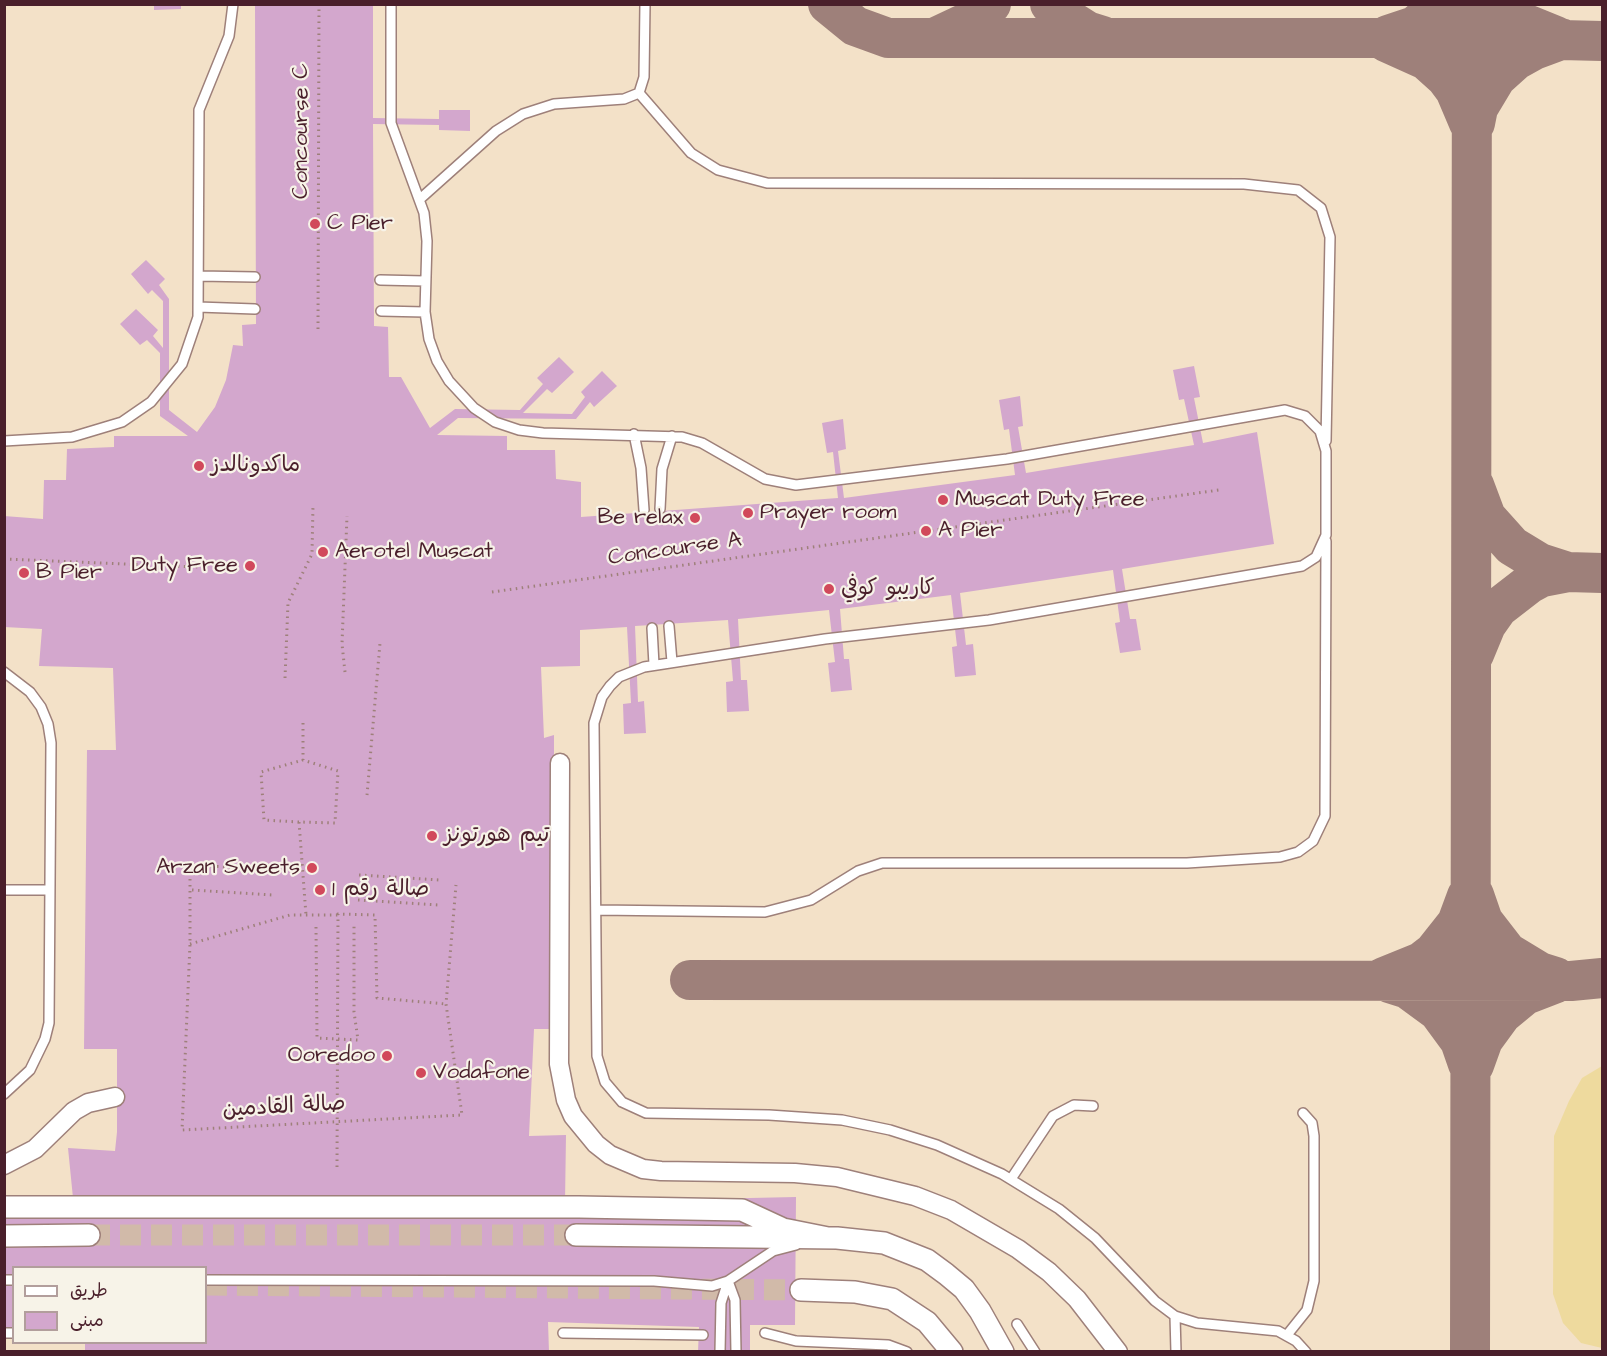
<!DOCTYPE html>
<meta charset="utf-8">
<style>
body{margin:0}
#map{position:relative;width:1607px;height:1356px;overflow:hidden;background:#f3e1c8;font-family:"Architects Daughter","Playpen Sans Arabic",sans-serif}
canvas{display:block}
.frame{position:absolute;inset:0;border:6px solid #4a1f2b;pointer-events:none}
.legend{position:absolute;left:12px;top:1266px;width:195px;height:78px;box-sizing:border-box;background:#f7f3e8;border:2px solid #b29e9c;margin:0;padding:8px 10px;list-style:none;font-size:18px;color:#4a1f2b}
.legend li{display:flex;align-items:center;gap:12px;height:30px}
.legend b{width:30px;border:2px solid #b29e9c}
</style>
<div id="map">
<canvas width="1607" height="1356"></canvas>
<div class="frame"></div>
<ul class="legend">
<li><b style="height:8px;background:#fff"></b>طريق</li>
<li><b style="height:16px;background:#d3a7cd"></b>مبنى</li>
</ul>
</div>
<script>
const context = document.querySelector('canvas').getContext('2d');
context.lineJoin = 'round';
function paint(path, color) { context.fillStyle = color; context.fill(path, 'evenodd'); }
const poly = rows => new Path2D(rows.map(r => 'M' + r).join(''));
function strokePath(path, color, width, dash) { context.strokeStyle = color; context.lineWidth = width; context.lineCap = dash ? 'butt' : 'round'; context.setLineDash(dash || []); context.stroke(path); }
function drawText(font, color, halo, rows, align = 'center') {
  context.font = font + ' "Architects Daughter","Playpen Sans Arabic",sans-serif'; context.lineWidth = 4.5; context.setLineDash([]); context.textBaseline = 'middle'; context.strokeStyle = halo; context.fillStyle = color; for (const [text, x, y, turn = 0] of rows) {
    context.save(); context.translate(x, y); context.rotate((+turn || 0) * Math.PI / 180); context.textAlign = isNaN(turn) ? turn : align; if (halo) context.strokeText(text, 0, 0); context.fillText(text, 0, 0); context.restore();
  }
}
const sand = poly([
 [1602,1066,1602,1348,1581,1343,1563,1323,1553,1294,1554,1136,1569,1101,1582,1078]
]);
const taxiway = poly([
 [828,4,855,26,888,38,1561,38],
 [1050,4,1068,19,1087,31,1103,36],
 [1503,4,1524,23,1556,36],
 [1388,35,1415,26,1441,4],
 [938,36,972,20,991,4],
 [1386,42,1426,60,1446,78,1455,90,1469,123],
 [1475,123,1478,108,1496,78,1516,60,1534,50,1561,40,1602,41],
 [1474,485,1486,517,1512,546,1540,563,1568,572],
 [1474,654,1486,625,1498,608,1529,584,1542,577,1568,572,1602,573],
 [1474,895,1483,921,1507,952,1540,972,1556,977],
 [1384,977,1421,962,1434,952,1457,923,1467,896],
 [690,980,1571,981,1602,978],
 [1389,983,1408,989,1438,1011,1460,1041,1468,1064],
 [1474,1065,1483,1040,1502,1014,1525,995,1556,983],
 [1470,1352,1472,4]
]);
const building = poly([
 [154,4,181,4,181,9,154,10],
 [255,4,373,4,373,118,439,119,439,110,470,110,470,131,439,130,439,125,373,124,374,326,388,327,389,377,401,377,430,428,455,409,520,410,543,384,537,378,559,357,574,372,552,393,547,389,523,413,572,414,585,397,581,392,602,371,617,386,594,407,590,402,576,419,458,418,437,435,507,436,507,450,555,450,556,479,581,482,581,517,838,498,833,452,827,453,822,423,843,419,846,449,838,451,844,498,1015,475,1009,429,1004,430,999,400,1020,396,1023,426,1018,427,1026,473,1194,445,1184,399,1179,400,1173,370,1194,366,1200,397,1194,398,1203,443,1257,432,1274,544,1122,569,1130,619,1136,619,1141,650,1120,653,1115,623,1120,622,1113,570,960,593,966,645,973,644,976,675,955,677,952,647,957,646,951,595,840,609,844,659,849,659,852,690,831,692,828,663,835,662,829,610,738,619,741,680,747,680,749,711,727,712,726,682,733,681,728,620,635,626,638,702,644,701,646,733,624,734,623,704,631,703,627,627,580,630,580,666,541,667,544,738,554,735,554,1029,534,1029,529,1136,566,1135,565,1202,796,1197,795,1325,750,1325,750,1352,698,1352,699,1327,548,1322,549,1352,85,1352,85,1342,206,1342,206,1268,14,1268,14,1327,4,1327,4,1198,73,1198,68,1148,115,1151,117,1132,117,1049,84,1049,87,750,116,750,113,668,39,666,42,629,4,627,4,516,43,519,44,480,66,480,67,449,114,447,114,436,188,436,160,416,160,353,147,340,140,345,120,324,136,309,158,330,153,336,163,348,163,301,152,290,148,294,131,274,146,260,165,279,159,285,169,299,169,410,197,432,215,407,226,380,233,345,243,346,242,325,256,324]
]);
const tertiaryTunnel = poly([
 [89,1235,576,1235],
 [206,1285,801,1290]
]);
const path = poly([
 [318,329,319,4],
 [4,559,199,567],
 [492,592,1219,490],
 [345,672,342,644,347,516],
 [285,678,288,603,312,554,313,505],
 [303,723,303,760,338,771,335,823,299,822,306,915],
 [367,795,380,643],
 [299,822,264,820,261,772,303,760],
 [190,861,190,944,182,1130,462,1115,446,1004,456,885],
 [193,865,274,870],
 [359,875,440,880],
 [192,890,272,895],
 [358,900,438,905],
 [316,927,317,1038,358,1040,354,1012,354,925],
 [190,944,290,915,338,915],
 [337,1167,338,914,375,915,377,998,446,1004]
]);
const service = poly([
 [391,4,391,123,424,213,427,241,425,312,429,339,437,361,449,381,474,408,495,422,519,430,543,433,682,437,702,443,765,479,796,485,1007,459,1285,410,1305,416,1320,431,1326,451,1326,535,1316,557,1302,566,989,620,825,639,644,667,619,677,610,686,602,697,594,723,597,1056,605,1082,622,1102,646,1113,769,1115,842,1120,890,1130,937,1145,1002,1174,1059,1209,1095,1238,1155,1301,1175,1316,1197,1323,1278,1331,1296,1341,1306,1352],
 [639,93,691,153,718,170,767,183,1244,184,1298,190,1321,208,1330,237,1326,441],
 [420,199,496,131,523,114,554,104,624,99,639,93,644,77,645,4],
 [199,276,255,277],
 [380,280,425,281],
 [198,307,255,309],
 [381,311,425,312],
 [634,434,641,468,644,510],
 [4,441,72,437,122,422,151,402,182,364,198,317,199,110,229,36,233,4],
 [660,509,662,469,672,436],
 [669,626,672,662],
 [652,628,654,665],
 [4,672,30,692,41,707,48,724,51,743,49,1023,45,1039,30,1070,4,1094],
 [4,890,50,890],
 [596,910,765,912,811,900,858,871,882,863,1187,863,1280,857,1298,852,1313,841,1325,816,1326,541],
 [1011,1179,1053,1116,1074,1105,1093,1106],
 [4,1280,14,1280],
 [206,1280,654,1281,712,1286,728,1281,773,1251,796,1245],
 [728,1281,735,1300,736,1352],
 [1175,1316,1176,1352],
 [1017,1324,1035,1352],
 [4,1333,14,1333],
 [563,1333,703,1335],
 [765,1333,796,1341,888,1345,907,1352],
 [1287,1335,1307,1310,1314,1281,1314,1136,1312,1123,1303,1113],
 [720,1352,721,1303,728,1281]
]);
const minor = poly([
 [560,763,559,1064,566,1100,573,1116,596,1144,610,1155,643,1169,661,1171,795,1173,837,1177,915,1196,951,1210,1018,1249,1049,1272,1077,1299,1118,1352],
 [4,1165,35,1149,74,1111,88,1103,115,1097]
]);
const tertiary = poly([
 [4,1207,579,1207,742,1210,783,1229,828,1238],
 [576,1235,837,1238,884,1243,927,1260,946,1274,964,1289,980,1311,1003,1352],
 [4,1236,89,1235],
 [801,1290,855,1292,892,1299,927,1322,952,1352]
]);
const markers = [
 [315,224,6,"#d1495b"],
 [199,466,6,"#d1495b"],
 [943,500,6,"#d1495b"],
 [748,513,6,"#d1495b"],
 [695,518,6,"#d1495b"],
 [926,531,6,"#d1495b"],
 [323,552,6,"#d1495b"],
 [250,566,6,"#d1495b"],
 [24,573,6,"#d1495b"],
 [829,589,6,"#d1495b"],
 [432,836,6,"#d1495b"],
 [312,868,6,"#d1495b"],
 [320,890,6,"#d1495b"],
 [387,1056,6,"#d1495b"],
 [421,1073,6,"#d1495b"]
];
const streetNames = [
 ["Concourse C",302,131,-90],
 ["Concourse A",675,550,-8],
 ["صالة القادمين",284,1108,-3]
];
const poiNames = [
 ["C Pier",327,224],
 ["ماكدونالدز",211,466],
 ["Muscat Duty Free",955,500],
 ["Prayer room",760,513],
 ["Be relax",683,518,"right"],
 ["A Pier",938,531],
 ["Aerotel Muscat",335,552],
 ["Duty Free",238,566,"right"],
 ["B Pier",36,573],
 ["كاريبو كوفي",841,589],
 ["تيم هورتونز",444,836],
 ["Arzan Sweets",300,868,"right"],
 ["صالة رقم 1",332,890],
 ["Ooredoo",375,1056,"right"],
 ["Vodafone",433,1073]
];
paint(sand, '#eeda9e');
strokePath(taxiway, '#9e807a', 40);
paint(building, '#d3a7cd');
strokePath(tertiaryTunnel, '#d1baa9', 21, [21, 10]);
strokePath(service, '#9e807a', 12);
strokePath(minor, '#9e807a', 21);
strokePath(tertiary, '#9e807a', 24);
strokePath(path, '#9e807a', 3, [1.5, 4.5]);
strokePath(service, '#fff', 9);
strokePath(minor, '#fff', 18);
strokePath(tertiary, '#fff', 21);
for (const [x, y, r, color] of markers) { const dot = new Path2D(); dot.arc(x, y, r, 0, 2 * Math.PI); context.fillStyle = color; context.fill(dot); strokePath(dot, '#f7f3e8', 2); }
drawText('22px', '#4a1f2b', '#f7f3e8', streetNames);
drawText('22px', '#4a1f2b', '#f7f3e8', poiNames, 'left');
</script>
